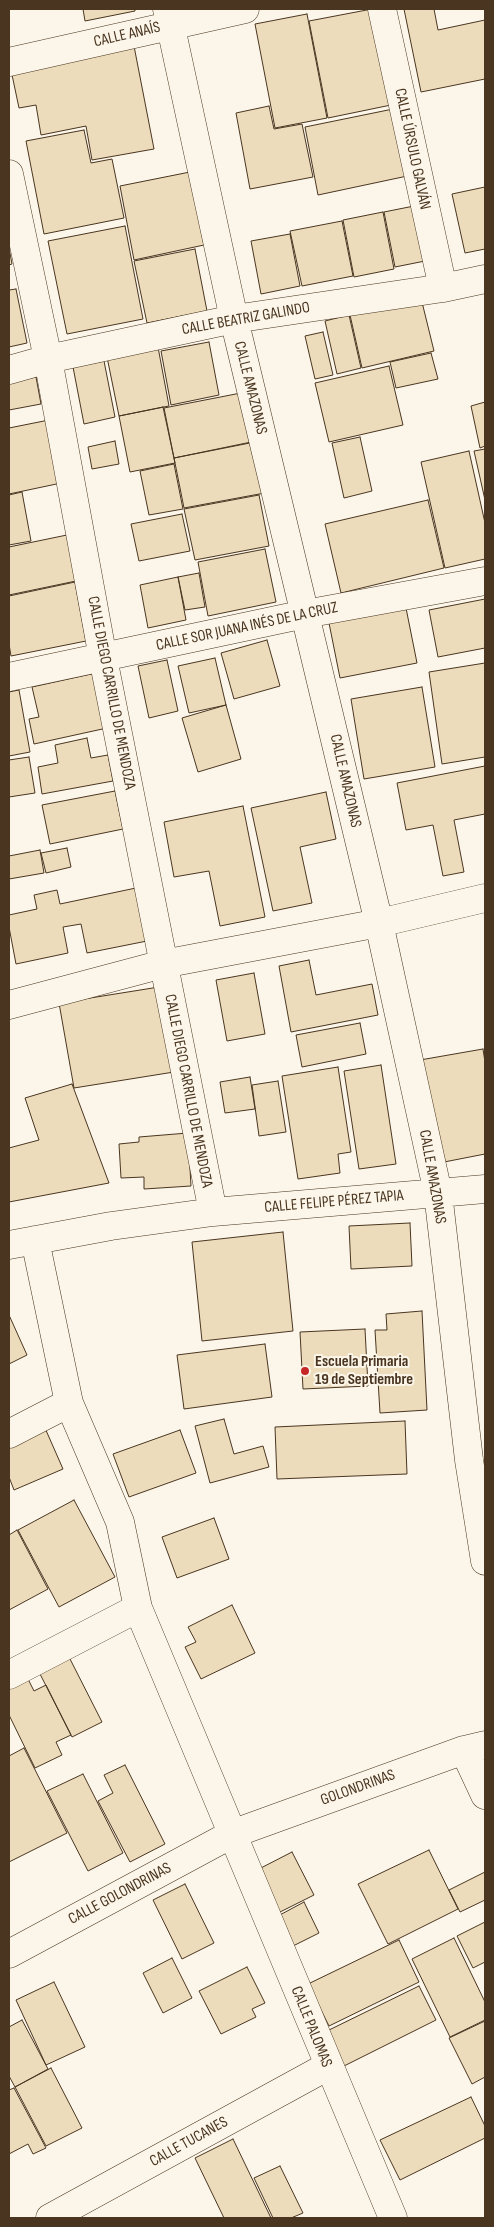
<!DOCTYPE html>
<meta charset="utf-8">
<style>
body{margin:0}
#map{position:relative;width:494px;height:2227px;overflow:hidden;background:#fbf6e9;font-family:"Sofia Sans Condensed",sans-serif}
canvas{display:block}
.frame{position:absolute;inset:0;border:10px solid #4a3520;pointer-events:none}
</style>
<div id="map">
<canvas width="494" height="2227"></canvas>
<div class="frame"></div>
</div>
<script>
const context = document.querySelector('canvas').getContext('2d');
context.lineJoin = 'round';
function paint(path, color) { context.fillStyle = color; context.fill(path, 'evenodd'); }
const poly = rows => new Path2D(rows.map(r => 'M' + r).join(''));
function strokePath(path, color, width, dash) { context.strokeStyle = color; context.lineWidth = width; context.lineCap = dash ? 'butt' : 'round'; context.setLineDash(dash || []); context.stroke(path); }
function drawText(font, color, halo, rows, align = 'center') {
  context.font = font + ' "Sofia Sans Condensed",sans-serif'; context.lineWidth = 4; context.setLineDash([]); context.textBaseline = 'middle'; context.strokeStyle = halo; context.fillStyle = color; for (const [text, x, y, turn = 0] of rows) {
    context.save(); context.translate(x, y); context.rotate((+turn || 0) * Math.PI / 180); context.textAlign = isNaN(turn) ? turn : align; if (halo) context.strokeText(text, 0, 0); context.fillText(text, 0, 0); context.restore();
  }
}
const building = poly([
 [83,9,135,9,135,11,85,21,83,9],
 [372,9,391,105,328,118,309,21,372,9],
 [404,9,434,9,438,30,485,20,485,79,421,92,404,9],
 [307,14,327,118,275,128,255,24,307,14],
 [134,46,154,149,92,160,86,126,41,135,36,105,19,108,11,70,134,46],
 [269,106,274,129,302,124,313,177,250,189,236,113,269,106],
 [398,108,412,175,318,195,305,127,398,108],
 [84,130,91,163,112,159,124,218,44,234,26,141,84,130],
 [190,172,204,245,134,260,120,186,190,172],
 [485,187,485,249,465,253,452,194,485,187],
 [414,206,425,261,395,267,384,212,414,206],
 [383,212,394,269,354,277,343,220,383,212],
 [342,221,353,276,302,286,290,231,342,221],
 [125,226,143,319,67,334,48,241,125,226],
 [290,234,300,286,261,294,251,241,290,234],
 [9,248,12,264,9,265,9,248],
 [195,249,207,311,147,323,134,261,195,249],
 [16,289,27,343,9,347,9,290,16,289],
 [421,298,434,351,362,368,350,315,421,298],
 [349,315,361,368,337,374,325,321,349,315],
 [323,332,333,375,315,379,305,336,323,332],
 [209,342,219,395,171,405,161,351,209,342],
 [158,347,169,406,119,416,107,357,158,347],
 [431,353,438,379,396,388,390,362,431,353],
 [104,361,115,417,84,424,73,367,104,361],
 [389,366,403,425,329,442,315,383,389,366],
 [36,377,41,404,9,410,9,382,36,377],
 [246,392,256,441,174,458,164,408,246,392],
 [485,402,485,446,480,448,471,406,485,402],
 [163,407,175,463,130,472,119,416,163,407],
 [54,419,66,482,9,494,9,428,54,419],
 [360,437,372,491,344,498,332,443,360,437],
 [115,441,119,464,92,469,88,447,115,441],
 [260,441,270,492,184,508,174,458,260,441],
 [485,449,485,500,474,451,485,449],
 [469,451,485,523,485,559,445,568,421,462,469,451],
 [174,464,183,509,149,515,140,471,174,464],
 [22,492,31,541,9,545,9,495,22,492],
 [259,495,269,546,195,560,184,509,259,495],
 [428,500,444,568,341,593,325,524,428,500],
 [182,514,190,551,139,561,131,524,182,514],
 [67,535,76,581,9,595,9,547,67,535],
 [265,549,276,602,208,616,198,562,265,549],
 [199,573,205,607,185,610,178,577,199,573],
 [178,577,186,620,148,628,140,585,178,577],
 [75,582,86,641,11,656,9,644,9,596,75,582],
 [485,599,485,648,438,657,429,610,485,599],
 [406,608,417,663,340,678,329,623,406,608],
 [267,640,280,686,234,699,221,653,267,640],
 [215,658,226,705,189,713,178,666,215,658],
 [167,660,178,711,149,718,138,666,167,660],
 [485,663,485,757,442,764,429,672,485,663],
 [96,673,107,728,34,744,29,719,39,717,32,687,96,673],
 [422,687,435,767,364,779,351,699,422,687],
 [19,690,30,752,9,756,9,692,19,690],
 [226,705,241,759,198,772,182,718,226,705],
 [87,738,91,758,108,755,113,781,42,794,38,767,58,763,55,745,87,738],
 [29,757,35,793,9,797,9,760,29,757],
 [485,766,485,814,454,820,464,872,443,876,433,825,406,830,397,783,485,766],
 [115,791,123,829,50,844,42,805,115,791],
 [326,792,336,839,300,847,312,903,273,911,251,808,326,792],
 [243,806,265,917,220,926,209,871,174,877,164,822,243,806],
 [67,848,71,867,46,873,41,853,67,848],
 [40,850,44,873,9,879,9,856,40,850],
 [136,888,147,941,87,953,81,924,63,927,68,953,16,964,9,927,9,915,37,909,34,895,57,890,60,904,136,888],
 [309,960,316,995,372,984,378,1015,291,1032,279,966,309,960],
 [254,973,265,1034,227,1041,216,980,254,973],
 [159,987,174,1072,74,1088,59,1003,159,987],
 [360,1023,366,1054,302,1067,296,1035,360,1023],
 [483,1049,485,1062,485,1154,439,1163,420,1060,483,1049],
 [381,1065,396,1164,359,1169,344,1071,381,1065],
 [338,1067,351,1152,338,1154,340,1173,298,1179,282,1076,338,1067],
 [250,1077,255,1109,225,1113,220,1082,250,1077],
 [278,1081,286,1132,259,1136,252,1085,278,1081],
 [72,1084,109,1183,9,1202,9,1148,39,1140,25,1098,72,1084],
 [188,1133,191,1186,144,1189,144,1177,121,1178,119,1144,139,1142,139,1137,188,1133],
 [410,1223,412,1266,351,1269,349,1226,410,1223],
 [283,1232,293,1331,202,1341,192,1242,283,1232],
 [422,1311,427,1410,380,1413,375,1330,387,1330,386,1314,422,1311],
 [9,1315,27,1355,9,1364,9,1315],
 [365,1329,368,1386,303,1389,300,1332,365,1329],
 [265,1344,272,1397,184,1409,177,1355,265,1344],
 [224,1419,234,1454,263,1446,269,1467,210,1483,195,1426,224,1419],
 [405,1421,407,1474,277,1479,275,1427,405,1421],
 [45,1428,63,1469,14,1490,9,1477,9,1443,45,1428],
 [180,1430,196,1473,129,1497,113,1454,180,1430],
 [74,1500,115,1577,59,1607,18,1530,74,1500],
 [214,1518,229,1559,177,1578,162,1537,214,1518],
 [17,1530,48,1589,9,1610,9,1535,17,1530],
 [232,1605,255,1653,201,1679,185,1647,196,1642,188,1627,232,1605],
 [69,1657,102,1722,72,1737,39,1672,69,1657],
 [28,1679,34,1691,46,1685,71,1735,56,1742,62,1755,35,1768,9,1715,9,1688,28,1679],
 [24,1748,67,1833,9,1862,9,1756,24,1748],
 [125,1765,165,1844,130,1862,98,1801,113,1793,104,1775,125,1765],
 [83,1774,123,1853,88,1871,47,1791,83,1774],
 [429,1850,458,1909,388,1944,358,1884,429,1850],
 [292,1852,314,1895,278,1913,257,1870,292,1852],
 [485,1872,485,1900,460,1912,449,1890,485,1872],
 [185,1884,214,1943,182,1959,153,1900,185,1884],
 [304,1902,319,1933,293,1946,278,1916,304,1902],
 [485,1922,485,1962,473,1968,457,1936,485,1922],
 [454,1938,485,2002,485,2020,450,2037,412,1959,454,1938],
 [399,1940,419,1982,329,2026,308,1984,399,1940],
 [172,1958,192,1998,163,2013,143,1973,172,1958],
 [247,1967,265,2003,252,2009,256,2017,221,2034,199,1991,247,1967],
 [54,1982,85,2047,46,2065,16,2000,54,1982],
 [419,1986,436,2020,344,2066,327,2031,419,1986],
 [22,2020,48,2069,15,2087,9,2076,9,2027,22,2020],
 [485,2021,485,2077,472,2084,449,2038,485,2021],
 [51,2068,82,2128,46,2146,15,2087,51,2068],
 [14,2088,46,2148,33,2154,28,2144,9,2154,9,2090,14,2088],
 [471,2097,485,2126,485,2138,400,2180,380,2140,471,2097],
 [233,2139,271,2218,224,2218,195,2158,233,2139],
 [280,2166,303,2213,291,2218,273,2218,254,2178,280,2166]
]);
const street = poly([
 [167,9,234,319,379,923,438,1193,469,1460,485,1561],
 [382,9,443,288],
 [9,62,245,9],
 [9,174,48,359,103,658,213,1212],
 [9,370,48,359,234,319,443,288,485,279],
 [9,677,305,614,485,581],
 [9,1005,163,964,379,923,485,898],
 [35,1240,69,1403,120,1522,138,1608,393,2218],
 [9,1245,111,1226,213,1212,485,1189],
 [9,1434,69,1403],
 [9,1675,138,1608],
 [464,1750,485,1795],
 [9,1954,232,1834,464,1750,485,1745],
 [50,2218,328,2066]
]);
const markers = [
 [305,1371,5,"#c62828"]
];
const streetNames = [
 ["CALLE ANAÍS",127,35,-13],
 ["CALLE ÚRSULO GALVÁN",412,149,78],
 ["CALLE BEATRIZ GALINDO",246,319,-10],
 ["CALLE AMAZONAS",250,388,76],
 ["CALLE SOR JUANA INÉS DE LA CRUZ",247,627,-12],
 ["CALLE DIEGO CARRILLO DE MENDOZA",111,693,79],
 ["CALLE AMAZONAS",345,781,77],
 ["CALLE DIEGO CARRILLO DE MENDOZA",188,1091,79],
 ["CALLE AMAZONAS",432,1177,80],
 ["CALLE FELIPE PÉREZ TAPIA",334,1202,-5],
 ["GOLONDRINAS",358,1788,-20],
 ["CALLE GOLONDRINAS",120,1894,-28],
 ["CALLE PALOMAS",311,2027,68],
 ["CALLE TUCANES",189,2142,-29]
];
const poiNames = [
 ["Escuela Primaria",315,1362],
 ["19 de Septiembre",315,1380]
];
paint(building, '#ecdcbc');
strokePath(building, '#4a3520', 1);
strokePath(street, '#4a3520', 29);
strokePath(street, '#fbf6e9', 28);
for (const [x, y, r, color] of markers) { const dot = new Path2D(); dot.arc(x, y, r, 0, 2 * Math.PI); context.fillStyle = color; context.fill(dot); strokePath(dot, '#fbf6e9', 2); }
drawText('16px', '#4a3520', '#fbf6e9', streetNames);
drawText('bold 16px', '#4a3520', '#fbf6e9', poiNames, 'left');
</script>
